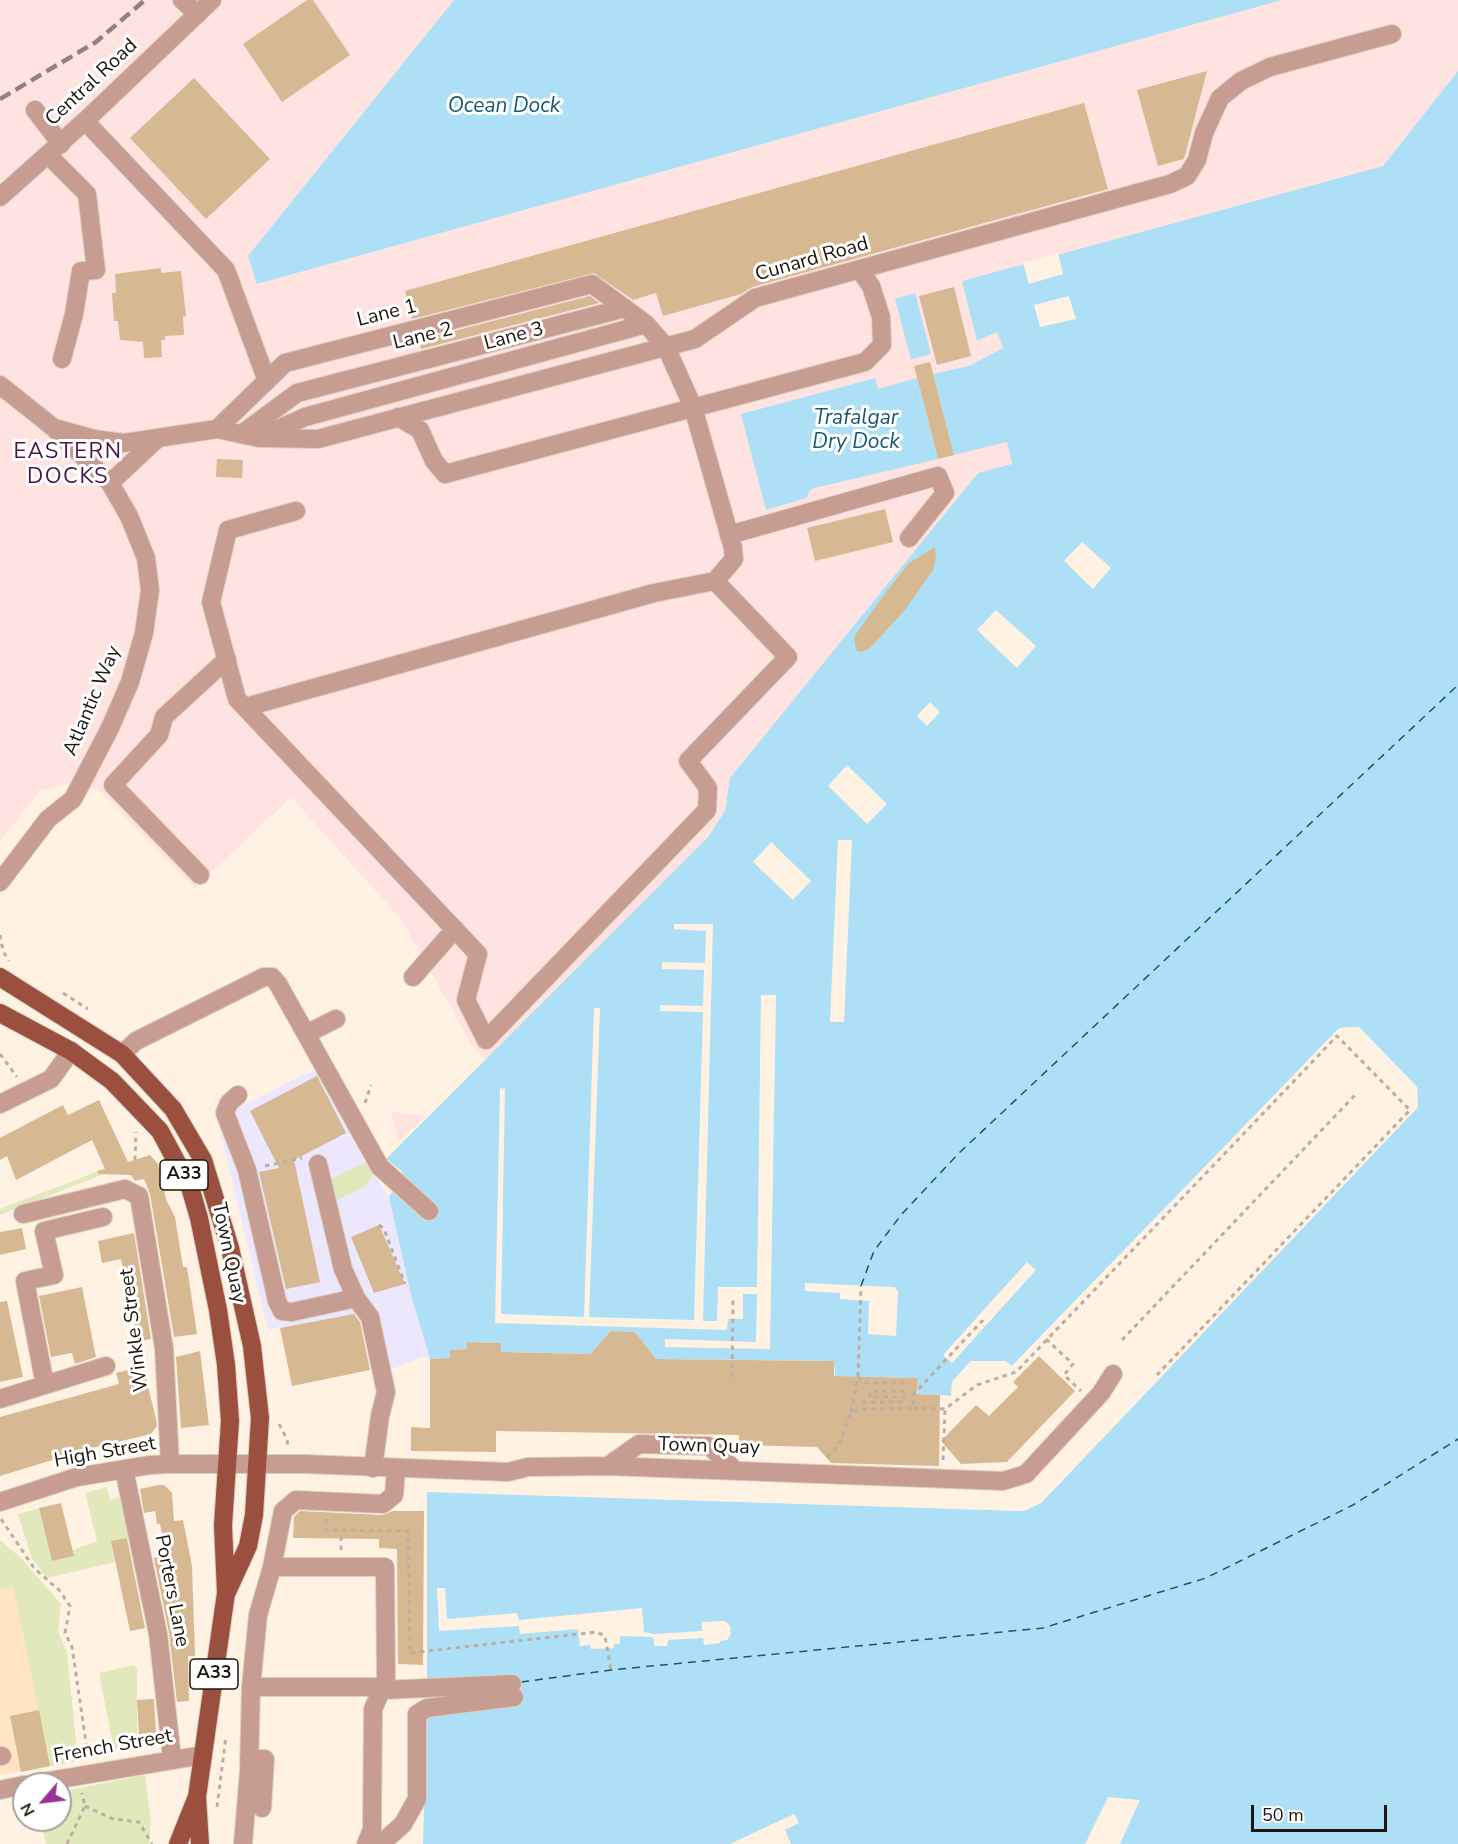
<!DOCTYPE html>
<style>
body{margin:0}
#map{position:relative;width:1458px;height:1844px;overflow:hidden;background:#fff2e3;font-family:"Nunito Sans",sans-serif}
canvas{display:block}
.north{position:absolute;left:12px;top:1772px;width:60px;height:60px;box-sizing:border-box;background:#fff;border:2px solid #a5a29e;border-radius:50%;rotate:242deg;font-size:16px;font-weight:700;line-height:24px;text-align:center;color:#1d160d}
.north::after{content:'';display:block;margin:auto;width:21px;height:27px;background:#983296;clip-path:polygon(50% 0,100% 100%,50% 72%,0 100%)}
.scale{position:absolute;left:1251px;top:1805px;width:136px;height:27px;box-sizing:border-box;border:3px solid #1d160d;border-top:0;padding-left:8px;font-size:18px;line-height:21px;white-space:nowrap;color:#1d160d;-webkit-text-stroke:4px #fff;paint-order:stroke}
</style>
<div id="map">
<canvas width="1458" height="1844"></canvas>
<div class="north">N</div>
<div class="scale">50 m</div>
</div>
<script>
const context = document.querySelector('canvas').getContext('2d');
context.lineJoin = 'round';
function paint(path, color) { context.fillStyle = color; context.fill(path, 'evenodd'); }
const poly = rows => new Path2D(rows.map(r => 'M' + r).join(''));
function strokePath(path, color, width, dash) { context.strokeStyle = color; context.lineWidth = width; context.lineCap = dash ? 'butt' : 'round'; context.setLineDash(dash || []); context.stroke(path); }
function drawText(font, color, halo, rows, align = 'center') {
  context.font = font + ' "Nunito Sans",sans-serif'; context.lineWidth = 6; context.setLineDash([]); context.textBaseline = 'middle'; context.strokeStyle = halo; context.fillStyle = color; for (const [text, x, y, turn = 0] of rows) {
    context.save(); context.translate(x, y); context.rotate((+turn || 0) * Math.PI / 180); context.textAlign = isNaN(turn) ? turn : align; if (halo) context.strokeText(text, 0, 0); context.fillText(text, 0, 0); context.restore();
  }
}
const commercial = poly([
 [315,1069,366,1162,389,1197,411,1295,430,1359,424,1356,395,1368,374,1369,360,1313,268,1330,217,1119]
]);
const industrial = poly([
 [0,0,454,0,249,256,258,284,1282,0,1458,0,1458,71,1383,166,962,281,978,341,997,332,1003,348,969,366,878,389,874,378,741,414,806,498,811,489,1007,442,1012,464,730,778,725,811,708,837,487,1061,471,1044,401,919,291,797,195,888,99,790,67,784,41,790,0,841],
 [391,1111,426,1116,399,1141]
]);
const built = poly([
 [13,1585,50,1766,0,1775,0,1589]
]);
const green = poly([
 [366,1162,374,1174,365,1187,335,1201,331,1179],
 [101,1170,104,1174,0,1215,0,1209],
 [107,1487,110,1500,123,1497,132,1537,111,1541,115,1562,47,1578,32,1559,18,1514,39,1508,52,1561,74,1555,73,1550,97,1541,85,1493],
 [0,1540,22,1559,61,1604,58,1631,67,1652,78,1761,50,1766,13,1586,0,1589],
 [134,1665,137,1669,137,1737,155,1738,155,1742,114,1750,99,1673],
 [145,1775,151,1822,149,1844,46,1844,40,1820,60,1820,60,1792]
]);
const water = poly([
 [454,0,1282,0,257,284,248,256],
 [1458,71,1458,1844,423,1844,427,1703,427,1492,1023,1511,1041,1503,1418,1107,1417,1087,1359,1027,1339,1028,1011,1367,1005,1361,971,1361,952,1382,952,1396,917,1394,834,1376,834,1361,656,1359,590,1354,501,1361,501,1343,468,1342,467,1349,450,1358,430,1359,411,1295,389,1197,403,1172,386,1159,708,837,725,811,730,778,978,473,1012,464,1007,442,954,455,933,374,969,366,1003,348,997,332,977,341,962,281,1383,166],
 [915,293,931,354,911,359,895,299],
 [875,378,878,389,917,378,938,459,811,489,806,498,766,510,741,414]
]);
const pier = poly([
 [1058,253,1063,274,1029,284,1023,263],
 [1069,296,1076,319,1040,327,1034,305],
 [1082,542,1111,568,1093,589,1064,561],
 [996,610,1036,646,1017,668,977,630],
 [930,702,940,712,927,726,917,716],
 [847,765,887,804,867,824,828,786],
 [838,840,852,840,844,1022,830,1022],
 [771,842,811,881,793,900,753,862],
 [674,924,713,924,703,1321,717,1321,718,1287,757,1287,761,995,776,995,770,1349,665,1347,665,1339,756,1342,757,1294,743,1294,743,1319,728,1319,727,1330,495,1323,500,1088,505,1089,501,1314,584,1317,594,1008,600,1008,589,1317,694,1320,703,1012,660,1011,660,1005,703,1006,704,970,662,969,662,962,705,963,706,931,674,929],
 [1359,1027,1417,1087,1418,1107,1041,1503,1023,1511,440,1492,440,1489,1023,1508,1040,1500,1415,1106,1414,1088,1358,1030,1341,1030,1013,1369,1004,1364,973,1364,955,1384,953,1398,916,1397,915,1381,833,1379,831,1364,656,1362,634,1335,612,1334,590,1357,515,1355,513,1364,500,1364,498,1361,498,1346,470,1345,468,1352,453,1353,451,1361,430,1362,430,1359,450,1358,450,1350,467,1349,467,1342,501,1343,501,1361,512,1361,512,1352,590,1354,611,1331,635,1332,656,1359,834,1361,835,1376,918,1378,918,1394,951,1396,952,1382,971,1361,1005,1361,1012,1366,1340,1028],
 [1027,1262,1036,1270,952,1363,943,1355],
 [805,1283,895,1287,898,1292,896,1336,868,1334,869,1301,840,1299,840,1293,805,1291],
 [437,1588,445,1588,447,1619,517,1613,519,1620,642,1608,644,1632,654,1634,702,1631,702,1622,725,1621,730,1626,731,1634,727,1640,720,1641,720,1643,704,1645,703,1638,668,1640,667,1646,654,1646,654,1639,651,1637,620,1636,620,1644,614,1644,614,1648,591,1649,590,1645,580,1646,578,1629,520,1634,519,1626,439,1631],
 [1108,1797,1140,1800,1120,1844,1085,1844],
 [794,1814,799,1823,785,1830,791,1844,730,1844]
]);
const ferry = poly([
 [861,1286,874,1251,901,1215,958,1154,1458,685],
 [521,1682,611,1670,1043,1628,1206,1578,1353,1505,1458,1439]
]);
const building = poly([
 [307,0,313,0,350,55,282,102,243,44],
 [1207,71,1184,159,1158,166,1137,90],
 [194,78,270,159,206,219,130,138],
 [1084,103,1108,189,752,287,741,294,663,316,656,293,633,300,594,273,412,319,405,291],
 [161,268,161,273,181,271,186,316,183,317,184,335,165,336,165,340,161,340,162,357,144,358,143,342,120,340,118,321,114,321,112,293,116,293,115,274],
 [954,287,971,356,937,365,919,296],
 [590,296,599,303,421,349,419,340],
 [930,362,954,455,938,459,914,366],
 [217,459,243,460,242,478,216,477],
 [885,509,893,542,815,561,807,528],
 [935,547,936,558,933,570,905,610,869,649,861,652,856,650,854,637,886,592,909,563],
 [317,1076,346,1133,294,1160,320,1282,286,1289,259,1172,279,1168,250,1111],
 [99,1100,128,1162,150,1155,158,1164,166,1199,175,1217,183,1267,187,1267,197,1334,174,1337,150,1194,144,1179,135,1181,131,1175,98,1174,97,1171,105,1169,92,1140,16,1180,7,1156,0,1160,0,1138,63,1105,68,1115],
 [379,1225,405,1284,374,1293,351,1237],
 [22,1228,26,1249,0,1255,0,1232],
 [134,1233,151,1339,138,1341,137,1326,135,1327,121,1259,102,1263,98,1241],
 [82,1287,96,1357,75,1364,72,1353,51,1357,39,1296],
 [7,1301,23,1377,0,1382,0,1302],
 [354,1314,360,1322,370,1370,292,1386,280,1328],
 [611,1331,635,1332,656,1359,834,1361,834,1376,918,1378,917,1394,940,1395,939,1466,831,1463,817,1447,739,1445,739,1435,496,1431,496,1452,411,1451,411,1427,430,1428,430,1359,450,1358,450,1350,467,1349,467,1342,501,1343,501,1352,590,1354],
 [200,1351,209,1425,181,1428,176,1357],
 [1039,1356,1075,1391,1007,1462,961,1464,941,1441,976,1405,989,1416,1018,1387,1013,1382],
 [143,1366,156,1419,157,1426,151,1434,92,1448,0,1476,0,1417,119,1384,116,1373],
 [158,1485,164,1485,172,1493,174,1521,183,1520,192,1566,195,1656,188,1656,189,1701,177,1702,169,1633,154,1558,166,1554,160,1524,157,1524,155,1511,144,1513,140,1489],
 [61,1503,74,1556,52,1561,39,1508],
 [300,1511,382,1515,393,1511,424,1511,423,1665,398,1664,397,1549,379,1548,379,1539,293,1538,294,1517],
 [127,1538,145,1628,130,1631,111,1541],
 [154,1699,156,1733,139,1734,137,1700],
 [39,1710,50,1766,21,1772,10,1716]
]);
const path = poly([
 [0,935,3,951,9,961],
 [63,993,88,1009],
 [0,1054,17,1077],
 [365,1103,371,1085],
 [135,1160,136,1132],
 [265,1166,302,1158],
 [379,1225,384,1229,405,1284],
 [1046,1339,1073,1364,1064,1375,1081,1391],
 [1122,1340,1357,1093],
 [732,1377,733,1300],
 [858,1377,864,1383,903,1383,903,1391,870,1391,870,1397,904,1397,904,1402,863,1402,863,1409],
 [913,1408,945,1409,977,1385,1016,1372,1337,1036,1410,1110,1157,1375],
 [851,1412,858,1377,861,1286],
 [279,1424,287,1439,288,1448],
 [827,1457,838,1446,851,1413,863,1409,913,1408,913,1395,982,1321,986,1326],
 [943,1460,945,1410],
 [1,1519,34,1568,60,1591,70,1606,65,1633,72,1647,88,1756],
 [326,1519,326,1530,408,1531,410,1653,597,1632,605,1636,611,1670],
 [341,1550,341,1531],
 [85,1806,113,1819,139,1822,152,1844],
 [217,1807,226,1736],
 [67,1844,85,1806,82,1793]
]);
const minor = poly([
 [182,0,198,14],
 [35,110,61,144],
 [85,121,226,270,267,381],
 [48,155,87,194,96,270,81,271,74,314,62,359],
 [0,197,85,121,212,0],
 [0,385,54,428,110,483,129,516,146,558,150,590,144,633,130,682,110,728,73,799,48,819,0,882],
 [398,417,420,430,434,461,445,474,865,362,882,345,881,317,871,286,859,269],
 [54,428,94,439,124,443,217,429,259,438,318,439,695,339,755,298,1170,184,1187,176,1197,160,1204,133,1220,98,1241,81,1270,67,1392,34],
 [217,429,285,363,592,284,646,324,666,347,693,407,733,548,734,559,715,581,788,657,688,761,708,788,707,810,486,1040,466,1000,478,954,237,699,211,602,228,530,296,511],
 [243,433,297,393,625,308],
 [263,436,305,417,646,324],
 [110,483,157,439],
 [729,535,938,476,945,493,909,538],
 [246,707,654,593,715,581],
 [200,875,113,785,159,735,164,717,227,659],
 [413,977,455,929],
 [306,1034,380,1167,429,1211],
 [122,1054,136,1041,264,977,272,977,278,984,306,1034,336,1019],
 [238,1095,229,1103,225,1113,247,1170,277,1301,282,1311,292,1312,356,1298],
 [0,1104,51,1079,71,1051],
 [318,1164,343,1269,356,1298,370,1317,386,1392,380,1416,373,1468],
 [23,1214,125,1189,139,1196,164,1348,170,1464],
 [45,1385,25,1281,54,1275,44,1231,103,1217],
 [0,1399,106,1366],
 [608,1466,639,1444,709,1446,734,1469],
 [124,1469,158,1634,172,1758],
 [0,1502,77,1477,150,1465,170,1464,305,1464,508,1472,528,1467,608,1466,1003,1481,1026,1474,1101,1393,1113,1374],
 [272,1567,385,1567,386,1680,373,1709,372,1830,366,1844],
 [251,1687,385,1687],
 [384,1690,512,1684],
 [0,1756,2,1756],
 [249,1759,265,1759,262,1808],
 [31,1784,203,1755],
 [0,1790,24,1785],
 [243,1844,249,1771,251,1687,258,1615,272,1567,283,1511,296,1500,383,1504,394,1495,396,1469],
 [381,1844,403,1824,417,1799,417,1714,427,1708,514,1697]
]);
const major = poly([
 [0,977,122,1054,173,1109,203,1160,230,1248,252,1346,260,1418,254,1515,248,1546,227,1592],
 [0,1013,71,1051,112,1081,160,1131,190,1187,199,1218,218,1310,226,1365,230,1421,223,1525,226,1593,197,1797,200,1844],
 [178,1844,196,1799]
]);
const rail = poly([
 [0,99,96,42,145,0]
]);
const shields = [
 [184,1175,48],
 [214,1674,48]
];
const shieldNames = [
 ["A33",184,1175],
 ["A33",214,1674]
];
const streetNames = [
 ["Central Road",92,83,-43],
 ["Cunard Road",812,260,-16],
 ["Lane 1",387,314,-14],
 ["Lane 2",423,337,-14],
 ["Lane 3",514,337,-15],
 ["Atlantic Way",93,701,-67],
 ["Town Quay",228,1253,78],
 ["Winkle Street",135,1330,-97],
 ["Town Quay",709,1447,2],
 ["High Street",105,1453,-10],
 ["Porters Lane",171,1591,79],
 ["French Street",113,1747,-10]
];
const waterNames = [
 ["Ocean Dock",504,107],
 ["Trafalgar",856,419],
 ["Dry Dock",856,443]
];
const quarterNames = [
 ["EASTERN",68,453],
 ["DOCKS",68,478]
];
paint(commercial, '#ece7fd');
paint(industrial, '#fee3e1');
paint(built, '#fee4c4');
paint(green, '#e1e8bc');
paint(water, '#ade0f7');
paint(pier, '#fff2e3');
strokePath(ferry, '#17576f', 1.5, [8, 6]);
paint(building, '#d6b892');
strokePath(minor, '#dbcfc1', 20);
strokePath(major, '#dbcfc1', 20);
strokePath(path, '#baafa2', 3, [4.5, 4.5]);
strokePath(minor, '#c79c91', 18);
strokePath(major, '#9b503f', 18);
strokePath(rail, '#8e8478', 4.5, [12, 6]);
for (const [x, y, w] of shields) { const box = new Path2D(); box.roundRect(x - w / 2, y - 15, w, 30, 4.5); context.fillStyle = '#fff'; context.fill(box); strokePath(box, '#1d160d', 1.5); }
drawText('bold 18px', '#1d160d', null, shieldNames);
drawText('20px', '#1d160d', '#fff', streetNames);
drawText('italic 21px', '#17576f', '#fff', waterNames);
context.letterSpacing = '1.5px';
drawText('22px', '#471646', '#fff', quarterNames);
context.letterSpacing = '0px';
</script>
